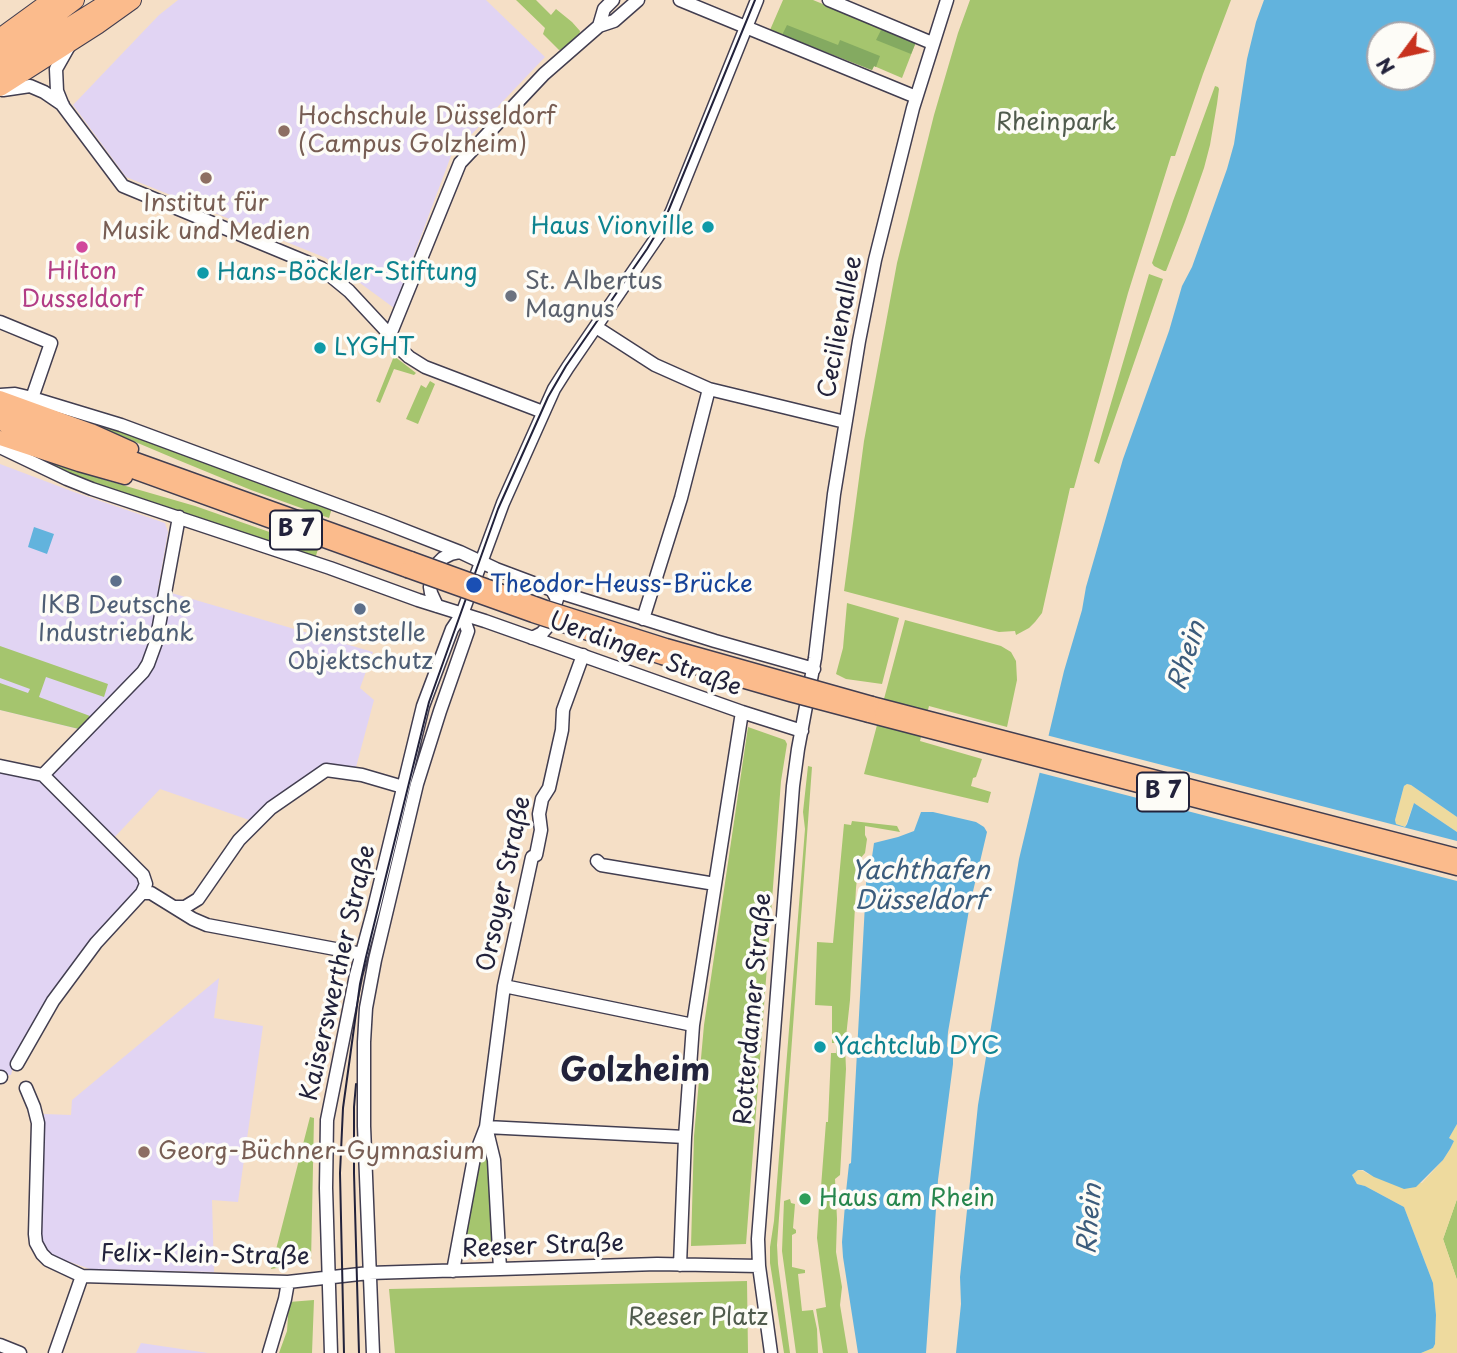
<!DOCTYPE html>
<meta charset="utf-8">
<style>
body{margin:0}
#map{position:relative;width:1457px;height:1353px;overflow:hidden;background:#f5dfc6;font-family:"Playpen Sans",sans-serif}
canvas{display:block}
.north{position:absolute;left:1366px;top:21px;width:70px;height:70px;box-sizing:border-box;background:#fdfcf7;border:2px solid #a5a5ac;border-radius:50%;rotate:237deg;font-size:19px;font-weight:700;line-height:28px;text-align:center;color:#22223b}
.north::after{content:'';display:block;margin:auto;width:24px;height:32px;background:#c8321e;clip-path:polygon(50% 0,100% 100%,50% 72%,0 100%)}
</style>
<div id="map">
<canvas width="1457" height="1353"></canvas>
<div class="north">N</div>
</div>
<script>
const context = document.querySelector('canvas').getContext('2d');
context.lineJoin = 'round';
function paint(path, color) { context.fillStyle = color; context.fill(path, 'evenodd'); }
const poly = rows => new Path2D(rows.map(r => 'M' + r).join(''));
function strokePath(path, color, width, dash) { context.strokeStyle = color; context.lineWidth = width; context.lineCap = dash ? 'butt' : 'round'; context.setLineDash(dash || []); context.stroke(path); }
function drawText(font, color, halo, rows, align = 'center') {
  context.font = font + ' "Playpen Sans",sans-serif'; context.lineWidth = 7; context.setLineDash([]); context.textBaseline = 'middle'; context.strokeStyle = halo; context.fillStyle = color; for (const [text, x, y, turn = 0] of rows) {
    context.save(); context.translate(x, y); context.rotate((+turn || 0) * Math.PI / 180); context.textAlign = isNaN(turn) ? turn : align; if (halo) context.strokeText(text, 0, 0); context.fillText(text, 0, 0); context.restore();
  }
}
const built = poly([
 [178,0,486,0,545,57,451,156,394,308,326,258,126,177,73,105,159,15],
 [0,464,74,492,165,523,168,532,158,589,373,652,360,688,374,700,355,771,326,770,252,821,160,789,110,842,151,886,95,943,14,1063,11,1075,0,1075,0,767,43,774,82,730,0,710],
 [219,978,214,1018,263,1026,238,1202,212,1200,214,1272,90,1269,53,1256,41,1244,38,1233,44,1114,71,1115,72,1100],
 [141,1343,208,1353,136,1353]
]);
const green = poly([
 [516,0,536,0,551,15,556,9,572,22,580,31,579,36,564,49,559,50,543,34,545,28],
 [783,0,813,0,916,42,902,78,874,66,872,70,770,30],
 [970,0,1231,0,1203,74,1175,156,1171,156,1128,293,1074,488,1070,488,1042,613,1035,622,1029,628,1016,635,1015,631,999,632,844,591,864,441,897,263,934,115,958,33],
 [1215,86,1218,87,1219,89,1217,104,1210,145,1204,168,1185,222,1166,271,1164,271,1154,266,1152,263,1173,201],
 [1149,274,1163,279,1099,464,1094,461],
 [394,356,416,373,414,375,394,369,380,403,376,401],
 [430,381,435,384,418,424,406,419,421,385,426,388],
 [81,417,332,508,329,518,251,490,178,460,81,419],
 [41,460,44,460,105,480,195,506,318,549,315,559,90,482],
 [847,603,899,618,882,684,846,679,836,674,843,648],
 [905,620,1001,646,1011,652,1016,661,1017,680,1007,727,929,706,920,741,982,759,976,777,973,778,971,786,991,792,988,803,864,774],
 [0,646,108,684,104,697,46,677,39,697,90,716,83,730,0,710,0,683,28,693,30,689,0,678],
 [748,727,785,740,787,744,781,781,746,1244,691,1246,694,1136,704,1025],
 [808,766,812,767,777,1245,778,1264,790,1353,784,1353,770,1263,770,1247,774,1221,783,1105,805,829,803,812],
 [852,821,897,826,900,832,865,826,865,835,867,839,865,853,859,860,856,888,850,1000,845,1046,846,1069,840,1175,835,1179,837,1219,836,1252,842,1287,840,1305,848,1353,823,1353,816,1309,826,1307,817,1238,819,1206,821,1206,821,1201,820,1200,826,1122,828,1122,831,1053,836,1053,837,1043,832,1043,832,1006,815,1005,817,943,817,942,833,943,844,824,851,825],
 [310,1117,314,1118,311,1262,271,1269],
 [483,1151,488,1154,493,1253,463,1253,479,1154],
 [790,1199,791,1203,795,1204,793,1228,796,1230,796,1233,792,1235,792,1267,805,1270,805,1273,798,1274,802,1311,813,1310,817,1329,818,1353,796,1353,782,1251,784,1201],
 [1457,1199,1457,1280,1443,1239],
 [747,1281,748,1353,395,1353,389,1289],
 [314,1300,312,1353,279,1353,287,1331,289,1302]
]);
const forest = poly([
 [787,25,838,45,840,40,880,56,876,67,874,66,872,70,782,35],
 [882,28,916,42,911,54,876,40]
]);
const sand = poly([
 [1407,784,1411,785,1457,817,1457,832,1414,803,1405,827,1396,824,1395,820,1404,786],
 [1457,1124,1457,1199,1443,1239,1457,1280,1457,1353,1421,1353,1433,1348,1435,1344,1436,1315,1433,1283,1404,1207,1365,1186,1357,1184,1352,1175,1358,1170,1363,1171,1368,1174,1422,1183,1443,1160,1450,1149,1454,1141,1449,1138]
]);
const water = poly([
 [1264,0,1457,0,1457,817,1411,785,1407,784,1404,786,1395,820,1396,824,1405,827,1407,824,1414,803,1457,832,1457,1124,1449,1138,1454,1141,1450,1149,1443,1160,1416,1187,1404,1189,1374,1177,1363,1170,1358,1170,1352,1175,1357,1184,1365,1186,1404,1207,1433,1283,1436,1315,1435,1344,1433,1348,1421,1353,956,1353,961,1304,960,1277,978,1105,1019,859,1064,671,1082,610,1086,587,1123,459,1169,331,1182,286,1192,267,1227,169,1234,144,1247,59,1256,22],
 [1380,35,1422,35,1422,77,1380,77],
 [34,527,54,534,47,554,28,547],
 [921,812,933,812,976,822,984,827,987,832,970,904,948,1032,947,1046,953,1058,953,1064,938,1180,926,1353,858,1353,843,1257,842,1242,846,1192,849,1164,851,1163,867,867,871,864,874,843,898,837,914,831]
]);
const pier = poly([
 [1046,735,1457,841,1457,881,1037,772]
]);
const minor = poly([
 [680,0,916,97],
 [829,0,932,43],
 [599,26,604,9,613,0],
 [69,46,56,69,57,91,63,106,123,186,321,268,349,291,390,335,395,344,409,357,425,367,543,412],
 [3,90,30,86,44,92,63,105],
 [0,322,51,343,32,398],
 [596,327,655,365,709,389,845,422],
 [390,335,460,163,544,74,599,26,614,21,638,0],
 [0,395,15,394,32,398,121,425,383,522,460,552,496,569,552,590,715,641,814,669],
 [0,447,67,479,92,489,330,568,418,600,485,621,742,712,802,731],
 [437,606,431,593,430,587,434,567,443,558,451,554,460,552],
 [643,619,681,498,709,389],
 [532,638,542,633,548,626,557,599,552,590],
 [0,766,43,775,143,875,146,884,142,893,96,943,53,1001,17,1064],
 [43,775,143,672,148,664,156,642,179,517],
 [597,861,601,865,715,884],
 [142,893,151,893,193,919,207,925,362,954],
 [174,907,185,907,198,899,239,840,271,808,326,770,362,775,403,787],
 [504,986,693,1025],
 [0,1077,1,1077],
 [26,1088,34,1107,38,1123,35,1234,36,1243,42,1254,48,1260,82,1276,55,1353],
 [486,1127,685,1137],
 [486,1127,494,1160,500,1269],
 [680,1265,685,1137,693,1025,742,712],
 [453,1271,474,1158,486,1127,504,986,532,857,536,855,541,830,539,814,542,799,549,788,562,730,563,710,583,655],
 [82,1276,288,1282,369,1273,500,1269,657,1264,759,1266],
 [0,1345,20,1353],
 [269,1353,285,1299,288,1282],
 [331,1353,326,1188,327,1120,356,975,373,912,423,706,452,629,462,614,503,503,554,389,568,367,664,227,672,211,757,0],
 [373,1353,364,1126,364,1042,366,1008,375,960,417,784,440,711,468,631,462,614],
 [771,1353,759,1266,758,1239,793,786,798,749,815,658,834,494,859,341,875,260,913,108,947,0]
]);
const major = poly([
 [0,398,91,431,131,449],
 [0,411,411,559],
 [0,423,407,570],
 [0,438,79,464,125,477],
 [872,704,1457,856],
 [869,715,1457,868]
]);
const highway = poly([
 [0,38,52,0],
 [0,53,33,32,75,0],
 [0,70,112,0],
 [0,87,97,25,132,0]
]);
const tram = poly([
 [356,1084,354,1107,354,1173,359,1353],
 [344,1353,340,1173,343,1108,360,984,366,957,429,702,498,509,548,397,566,366,647,249,665,219,755,0]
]);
const majorBridge = poly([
 [411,559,546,608,666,646,872,704],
 [407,570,533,615,662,657,790,694,869,715]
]);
const markers = [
 [284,131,7,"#8d6e63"],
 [206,178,7,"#8d6e63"],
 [708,227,7,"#0f9aa8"],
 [82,247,7,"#d1479c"],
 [203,273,7,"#0f9aa8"],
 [511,296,7,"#6b7280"],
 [320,348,7,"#0f9aa8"],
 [116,581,7,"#5c6f8a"],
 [474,585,9,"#1a4fb4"],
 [360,609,7,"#5c6f8a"],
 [820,1047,7,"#0f9aa8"],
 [144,1152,7,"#8d6e63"],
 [805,1199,7,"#2e9e5b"]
];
const shields = [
 [296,530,52],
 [1163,792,52]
];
const shieldNames = [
 ["B 7",296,530],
 ["B 7",1163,792]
];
const educationNames = [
 ["Hochschule Düsseldorf",298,117],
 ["(Campus Golzheim)",298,145],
 ["Institut für",206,204,"center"],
 ["Musik und Medien",206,232,"center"],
 ["Georg-Büchner-Gymnasium",158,1152]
];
const parkNames = [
 ["Rheinpark",1056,123],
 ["Reeser Platz",698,1318]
];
const cultureNames = [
 ["Haus Vionville",694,227,"right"],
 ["Hans-Böckler-Stiftung",217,273],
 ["LYGHT",334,348],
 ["Yachtclub DYC",834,1047]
];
const hotelNames = [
 ["Hilton",82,272],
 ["Dusseldorf",82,300]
];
const worshipNames = [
 ["St. Albertus",525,282],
 ["Magnus",525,310]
];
const streetNames = [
 ["Cecilienallee",841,327,-79],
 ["Uerdinger Straße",645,655,20],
 ["Orsoyer Straße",505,884,-78],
 ["Kaiserswerther Straße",339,973,-77],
 ["Rotterdamer Straße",754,1009,-85],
 ["Reeser Straße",543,1247,-2],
 ["Felix-Klein-Straße",205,1256,1]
];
const transitNames = [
 ["Theodor-Heuss-Brücke",490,585]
];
const serviceNames = [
 ["IKB Deutsche",116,606],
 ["Industriebank",116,634],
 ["Dienststelle",360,634],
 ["Objektschutz",360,662]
];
const leisureNames = [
 ["Haus am Rhein",819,1199]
];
const waterNames = [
 ["Rhein",1188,656,-72],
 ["Yachthafen",920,872],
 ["Düsseldorf",920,902],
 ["Rhein",1091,1219,-85]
];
const districtNames = [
 ["Golzheim",635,1072]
];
paint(built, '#e1d4f3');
paint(green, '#a5c56e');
paint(forest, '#84aa61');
paint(sand, '#eeda9e');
paint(water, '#62b3dd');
paint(pier, '#f5dfc6');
strokePath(minor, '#423e50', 15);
strokePath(major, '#423e50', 17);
strokePath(highway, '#423e50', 20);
strokePath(minor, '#fff', 12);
strokePath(major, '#fbbb8c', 14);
strokePath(highway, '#fbbb8c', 18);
strokePath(tram, '#22223b', 2);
strokePath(majorBridge, '#423e50', 17, []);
strokePath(majorBridge, '#fbbb8c', 14);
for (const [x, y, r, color] of markers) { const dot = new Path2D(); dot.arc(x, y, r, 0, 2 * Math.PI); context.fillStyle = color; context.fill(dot); strokePath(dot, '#fdfcf7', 2.5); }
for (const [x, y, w] of shields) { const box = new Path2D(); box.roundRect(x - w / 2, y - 19.5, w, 39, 5); context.fillStyle = '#fdfcf7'; context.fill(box); strokePath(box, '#22223b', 2); }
drawText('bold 23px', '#22223b', null, shieldNames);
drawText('24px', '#785e54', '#fdfcf7', educationNames, 'left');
drawText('24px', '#505b4d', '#fdfcf7', parkNames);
drawText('24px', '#0d838f', '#fdfcf7', cultureNames, 'left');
drawText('24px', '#b23c85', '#fdfcf7', hotelNames);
drawText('24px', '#5b616d', '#fdfcf7', worshipNames, 'left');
drawText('24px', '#22223b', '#fdfcf7', streetNames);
drawText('24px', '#164399', '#fdfcf7', transitNames, 'left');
drawText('24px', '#4e5e75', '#fdfcf7', serviceNames);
drawText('24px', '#27864d', '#fdfcf7', leisureNames, 'left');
drawText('italic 26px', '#3c5c7c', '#fdfcf7', waterNames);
drawText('bold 32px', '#22223b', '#fdfcf7', districtNames);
</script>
